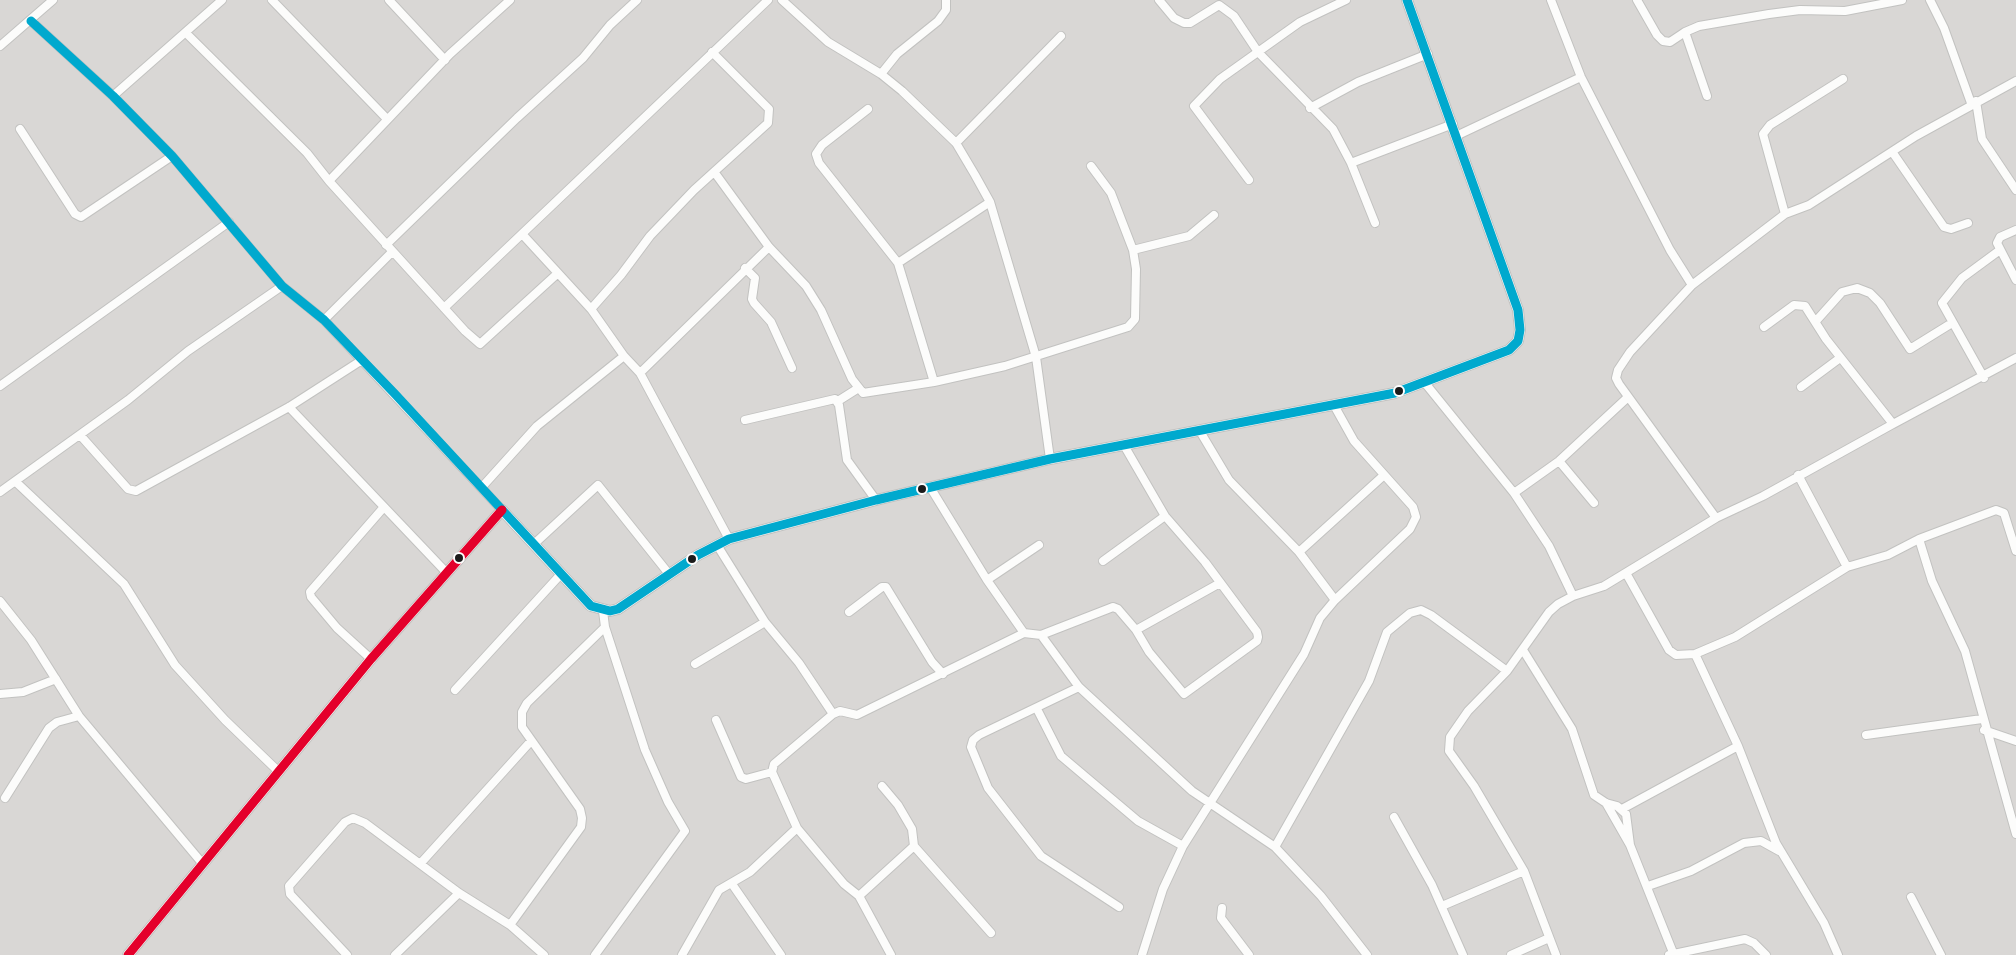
<!DOCTYPE html>
<style>
body{margin:0}
canvas{display:block;background:#eae8e4}
</style>
<canvas width="2016" height="955"></canvas>
<script>
const context = document.querySelector('canvas').getContext('2d');
context.lineJoin = 'round';
function fillPath(path, color) { context.fillStyle = color; context.fill(path, 'evenodd'); }
const shape = rows => new Path2D(rows.map(r => 'M' + r).join(''));
function strokePath(path, color, width, dash) { context.strokeStyle = color; context.lineWidth = width; context.lineCap = dash ? 'butt' : 'round'; context.setLineDash(dash || []); context.stroke(path); }
fillPath(shape([
 [0,0,2016,0,2016,955,0,955]
]), '#d9d7d5');
const minor = shape([
 [272,0,387,119],
 [389,0,445,60],
 [782,0,828,42,881,74,902,91,956,143,975,175,990,202,1036,357,1050,459],
 [1159,0,1174,18,1184,23,1190,23,1219,5,1234,16,1258,52,1333,129,1351,163,1375,223],
 [1551,0,1581,77,1670,250,1692,285],
 [1637,0,1657,35,1663,41,1670,42,1685,32],
 [1930,0,1944,28,1971,103],
 [31,21,113,96,172,156,282,286,324,320,502,510],
 [186,33,307,153,329,181,450,54,510,0],
 [0,46,53,0],
 [881,74,897,54,938,21,946,10,946,0],
 [113,96,222,0],
 [1707,96,1685,32,1699,26,1769,14,1800,10,1845,11,1902,0],
 [1976,101,1982,139,2016,190],
 [1310,108,1358,82,1428,54],
 [868,109,822,145,816,154,819,163,898,263,934,382],
 [20,129,75,214,81,217,172,156],
 [1456,136,1581,77],
 [956,143,1061,36],
 [1893,153,1944,227,1951,229,1968,223],
 [1351,163,1453,124],
 [715,173,769,247,806,286,821,310,852,379,863,393,934,382,1005,366,1128,327,1135,319,1136,269,1133,250,1111,193,1091,166],
 [1249,180,1194,106,1220,79,1300,22,1346,0],
 [329,181,465,331,480,344,558,273],
 [1785,214,1763,134,1770,125,1843,79],
 [2016,230,2000,237,1997,243,2016,280],
 [523,235,591,309,624,356,640,373,729,539],
 [386,245,517,118,583,58,610,25,637,0],
 [1133,250,1189,236,1214,215],
 [898,263,990,202],
 [745,268,755,278,752,299,754,303,771,322,792,368],
 [444,308,768,0],
 [591,309,621,275,650,236,694,190,768,123,769,109,712,52],
 [324,320,392,252],
 [1816,321,1842,292,1857,288,1870,293,1880,303,1910,349,1952,323],
 [1764,327,1794,305,1805,306,1826,339,1893,424,2016,358],
 [640,373,769,247],
 [1984,378,1942,303,1962,278,2000,250],
 [1425,383,1514,493,1549,546,1573,596],
 [0,386,229,222],
 [1801,387,1840,358],
 [838,401,857,389],
 [289,407,445,571],
 [745,420,835,399,839,405,847,460,876,500],
 [1201,433,1229,480,1299,552,1335,600],
 [80,435,128,489,136,491,289,407,362,360],
 [1125,447,1165,516,1205,562,1257,632,1258,637,1257,641,1184,694,1149,652,1136,630],
 [1559,461,1594,503],
 [1798,475,1847,567],
 [16,482,124,584,175,665,225,720,278,771],
 [482,487,537,426,624,356],
 [930,487,987,580,1024,633],
 [0,492,128,400,188,351,282,286],
 [1514,493,1559,461,1627,398],
 [1716,518,1619,384,1616,378,1618,370,1630,352,1692,285,1785,214,1809,205,1916,136,2016,81],
 [1919,539,1932,581,1965,651,2016,834],
 [534,544,598,485,669,574],
 [1299,552,1383,476],
 [1103,561,1165,516],
 [1626,573,1669,650,1676,655,1695,654,1735,637,1847,567,1888,555,1919,539,1996,510,2004,513,2016,551],
 [987,580,1039,545],
 [0,601,31,640,79,716,202,863],
 [849,612,882,587,886,587,932,662,943,674],
 [765,622,799,663,833,714],
 [1041,635,1079,687,1192,791,1275,847,1321,896,1367,955],
 [1523,650,1572,729,1594,795,1606,803,1617,806,1626,814,1630,845],
 [1695,654,1738,746,1776,843,1824,923,1838,955],
 [371,659,337,628,311,597,310,592,384,507],
 [695,664,765,622,717,545],
 [1079,687,979,735,973,740,971,747,988,788,1041,856,1119,907],
 [455,690,561,574],
 [0,694,23,692,56,679],
 [1037,709,1061,756,1138,821,1183,846],
 [716,720,741,777,746,779,772,772],
 [1984,730,2016,741],
 [1866,735,1982,719],
 [5,798,49,728,57,722,79,716],
 [1606,803,1630,845,1674,955],
 [1622,809,1738,746],
 [1394,817,1432,885,1463,955],
 [914,846,991,933],
 [1275,847,1369,681,1387,632,1410,613,1421,610,1431,615,1507,671],
 [420,864,531,741],
 [732,884,781,955],
 [1648,886,1691,871,1744,843,1761,841,1779,851],
 [859,896,914,846,912,829,898,805,882,786],
 [1911,897,1941,955],
 [1442,906,1524,871],
 [1222,908,1221,918,1249,955],
 [510,925,581,827,582,818,580,809,522,727,522,712,527,703,605,627,603,611],
 [347,955,290,894,289,886,345,822,353,818,365,823,459,893,510,925,544,955],
 [395,955,459,893],
 [595,955,685,831,668,802,645,750,605,627],
 [682,955,719,890,750,872,797,828],
 [891,955,859,896,844,884,797,828,772,772,774,764,833,714,840,711,857,715,1024,633,1041,635,1113,607,1118,609,1136,630,1220,583],
 [1142,955,1163,889,1183,846,1304,654,1320,618,1335,600,1410,529,1416,517,1413,507,1354,441,1335,407],
 [1511,955,1549,938],
 [1556,955,1524,871,1474,786,1449,751,1450,737,1468,711,1507,671,1549,612,1558,604,1573,596,1604,586,1716,518,1763,496,1893,424],
 [1669,955,1745,939,1754,943,1766,955]
]);
const tertiary = shape([
 [128,955,371,659,502,510,591,606,610,611,618,609,698,555,729,539,876,500,1050,459,1395,393,1509,350,1518,341,1520,330,1518,310,1407,0]
]);
strokePath(minor, '#c2c2c0', 10);
strokePath(tertiary, '#c2c2c0', 12);
strokePath(minor, '#fcfcfb', 8);
strokePath(tertiary, '#fcfcfb', 10);
strokePath(shape([
 [31,21,113,96,172,156,282,286,324,320,395,394,591,606,610,611,618,609,698,555,729,539,876,500,1050,459,1395,393,1509,350,1518,341,1520,330,1518,310,1407,0]
]), '#00a9ce', 9);
strokePath(shape([
 [128,955,371,659,502,510]
]), '#e4002b', 9);
for (const [x, y, r, color] of [
 [1399,391,5,"#1b1b1b"],
 [922,489,5,"#1b1b1b"],
 [459,558,5,"#1b1b1b"],
 [692,559,5,"#1b1b1b"]
]) { const dot = new Path2D(); dot.arc(x, y, r, 0, 2 * Math.PI); context.fillStyle = color; context.fill(dot); strokePath(dot, '#fff', 2); }
</script>
